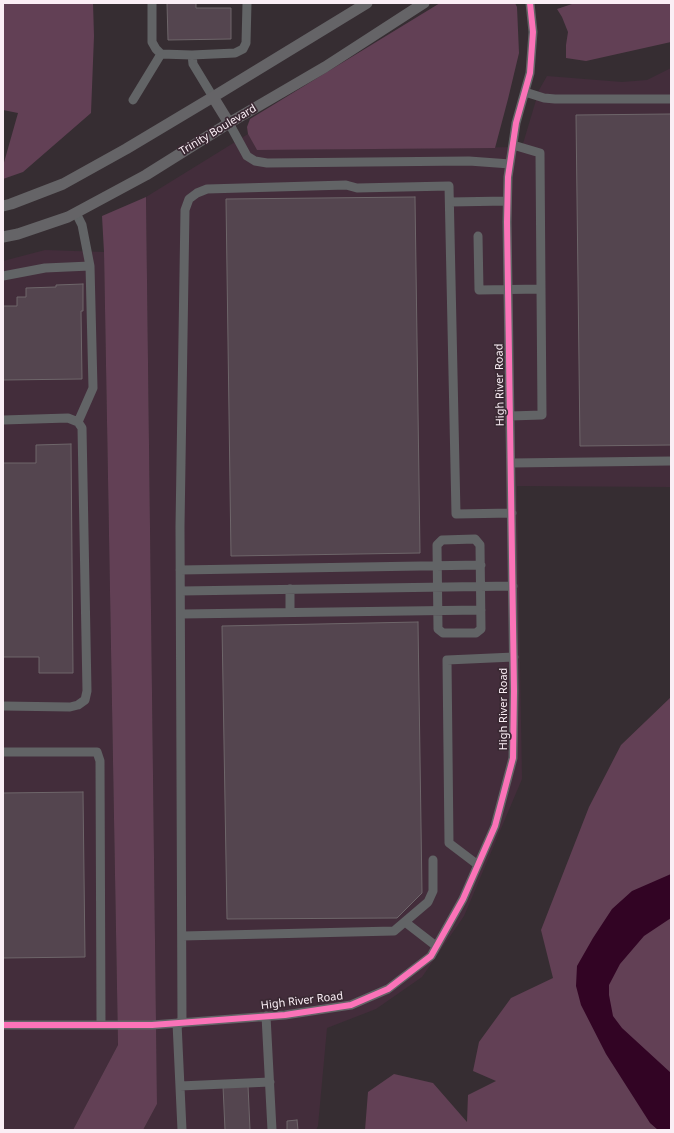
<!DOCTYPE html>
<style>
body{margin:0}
#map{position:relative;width:674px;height:1133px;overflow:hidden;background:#362d32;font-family:"Noto Sans",sans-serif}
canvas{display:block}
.frame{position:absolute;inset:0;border:4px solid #faeef5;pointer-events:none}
</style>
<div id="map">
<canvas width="674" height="1133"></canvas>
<div class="frame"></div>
</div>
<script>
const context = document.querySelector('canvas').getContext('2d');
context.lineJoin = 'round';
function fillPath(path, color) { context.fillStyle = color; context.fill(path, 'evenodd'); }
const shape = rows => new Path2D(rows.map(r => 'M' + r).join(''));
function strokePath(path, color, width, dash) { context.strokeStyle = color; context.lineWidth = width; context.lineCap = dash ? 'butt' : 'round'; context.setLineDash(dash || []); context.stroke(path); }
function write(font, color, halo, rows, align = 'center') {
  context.font = font + ' "Noto Sans",sans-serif'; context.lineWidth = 3.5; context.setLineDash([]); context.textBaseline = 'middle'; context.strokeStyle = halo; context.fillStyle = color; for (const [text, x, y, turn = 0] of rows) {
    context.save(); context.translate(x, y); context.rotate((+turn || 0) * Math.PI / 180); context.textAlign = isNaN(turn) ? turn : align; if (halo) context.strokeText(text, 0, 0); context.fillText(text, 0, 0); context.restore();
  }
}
fillPath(shape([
 [671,68,671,487,517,486,522,779,464,916,422,977,376,1009,327,1028,318,1126,316,1130,143,1130,157,1104,146,197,248,134,257,150,522,147,539,90,547,76,622,82,647,80],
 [45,250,104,252,118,1045,73,1130,3,1130,3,261]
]), '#432d3b');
fillPath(shape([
 [3,3,93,3,94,36,91,113,23,172,3,179,3,166,18,113,3,110],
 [440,3,515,3,517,7,519,53,508,99,495,148,257,150,248,134,247,127,250,119],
 [575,3,671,3,671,42,586,61,566,58,566,45,568,32,562,17,557,9],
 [146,197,157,1104,143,1130,73,1130,118,1045,104,252,102,216],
 [671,697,671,1130,365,1130,368,1092,394,1074,433,1083,467,1122,468,1095,496,1081,473,1071,479,1042,511,998,553,978,541,930,589,807,621,745]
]), '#624055');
fillPath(shape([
 [671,874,671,918,644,936,620,964,609,985,609,995,613,1016,622,1028,671,1073,671,1130,658,1130,650,1123,606,1054,581,1005,576,986,577,966,593,938,612,909,632,891]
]), '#320424');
const building = shape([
 [167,3,196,3,196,8,231,8,231,39,168,40,167,3],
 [671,114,671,445,580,446,576,115,671,114],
 [415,197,420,553,231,556,226,199,415,197],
 [83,284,83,311,81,311,82,379,3,380,3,306,17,306,17,297,26,297,26,288,56,287,56,285,83,284],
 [71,444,73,673,39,673,39,657,3,657,3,463,36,463,36,445,71,444],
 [418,622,422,893,397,918,227,919,222,626,418,622],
 [83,792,85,957,3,958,3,793,83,792],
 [248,1085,250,1130,225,1130,223,1086,248,1085],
 [297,1120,298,1130,287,1130,287,1121,297,1120]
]);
fillPath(building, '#54454f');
strokePath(building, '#6e666a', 1);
strokePath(shape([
 [152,3,152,42,156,49,161,54,192,55,235,53,243,49,246,43,247,3],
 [192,55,193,64,213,97],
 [525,92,544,98,555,99,671,99],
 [133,100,161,54],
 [229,123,247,156,255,161,267,163,469,161,510,164],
 [513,145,540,153,541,289],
 [450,202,507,201],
 [76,213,82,225,90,266],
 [478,236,479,290,541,289,542,415,510,416],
 [3,276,45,268,90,266,93,388,78,422],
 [3,420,68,418,78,422,82,428,87,691,85,700,78,705,70,707,3,706],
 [511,463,671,461],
 [475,539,480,545,481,629,476,633,443,633,438,629,437,545,442,540,475,539],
 [180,570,481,565],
 [181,591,513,586],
 [290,612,290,589],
 [181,614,481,610],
 [3,752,97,752,100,761,101,1025],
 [478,865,449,843,447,660,514,657],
 [405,922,436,946],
 [182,936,394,931,428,902,433,891,433,860],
 [266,1016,272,1130],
 [177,1023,182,1130],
 [182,1023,180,526,185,210,189,199,197,193,207,189,346,185,357,188,449,186,456,514,512,513],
 [3,1025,152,1025,285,1015,351,1005,388,989,431,956,463,899,495,826,513,758,514,691,507,222,508,177,516,123,530,73,533,32,530,3],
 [180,1086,270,1082]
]), '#626466', 9);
strokePath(shape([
 [213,97,229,123],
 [3,206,11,204,63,184,126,149,213,97,367,3],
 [3,237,18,234,68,217,146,175,229,123,325,67,424,3]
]), '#656467', 11);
strokePath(shape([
 [3,1025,152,1025,285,1015,351,1005,388,989,431,956,463,899,495,826,513,758,514,691,507,222,508,177,516,123,530,73,533,32,530,3]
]), '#fb73b8', 6);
write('11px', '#faeef5', '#3a2933', [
 ["Trinity Boulevard",218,130,-31],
 ["High River Road",500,385,-91],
 ["High River Road",504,709,-90],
 ["High River Road",302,1001,-7]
]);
</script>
